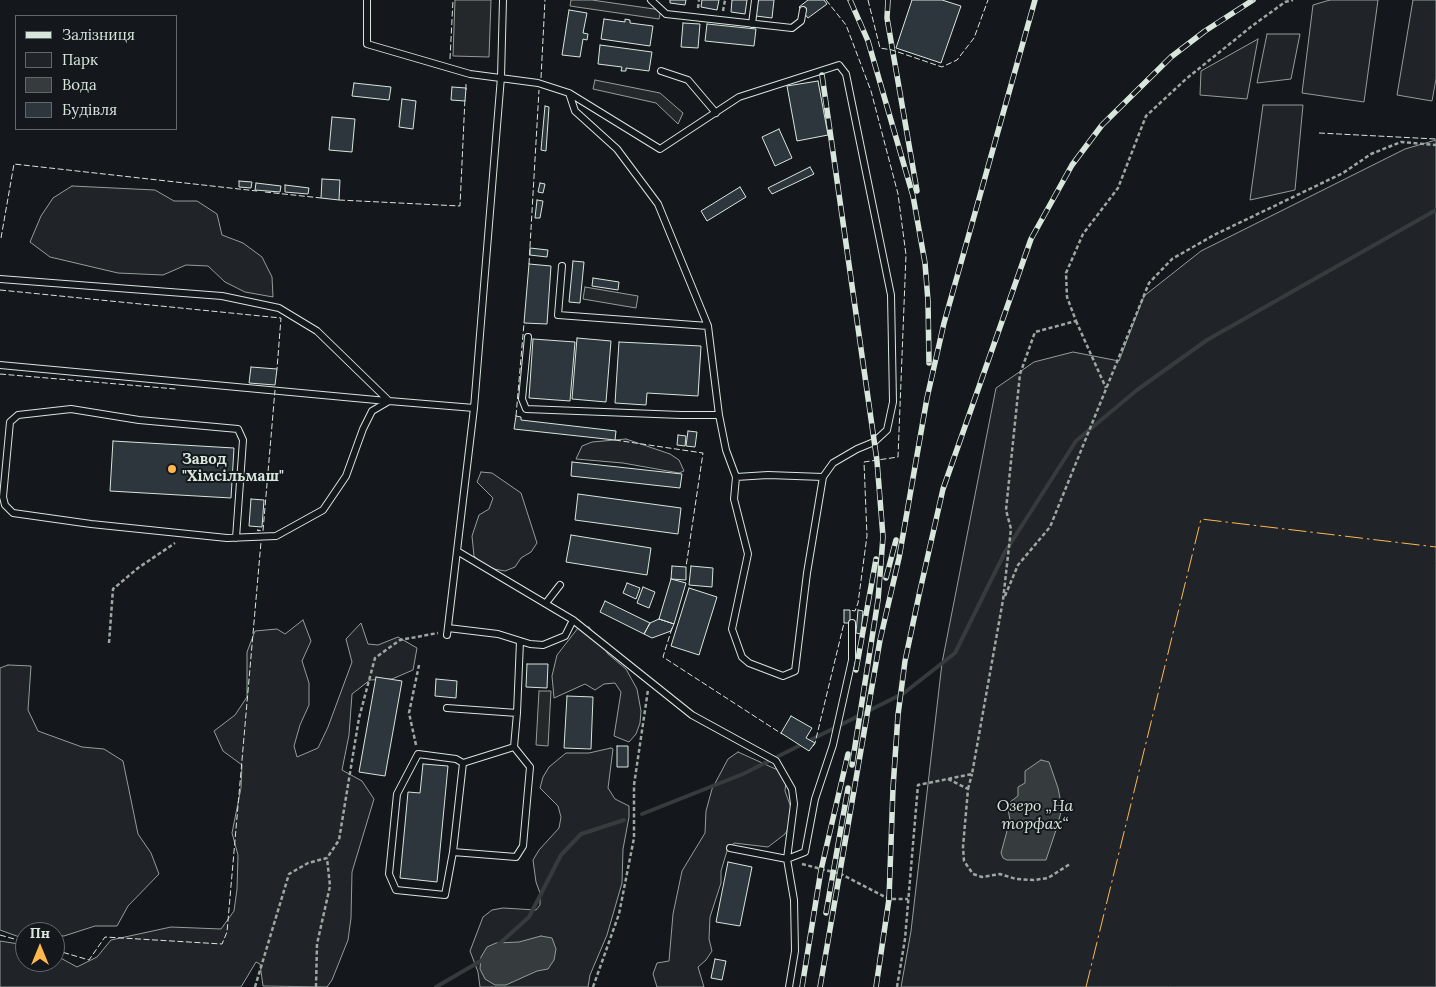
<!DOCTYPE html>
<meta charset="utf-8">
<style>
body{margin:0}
#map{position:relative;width:1436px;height:987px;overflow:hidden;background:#14181c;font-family:Lora,serif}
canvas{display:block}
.legend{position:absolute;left:15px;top:15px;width:162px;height:115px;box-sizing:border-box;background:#14181c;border:1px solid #626a69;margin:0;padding:6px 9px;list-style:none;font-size:15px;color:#d8e6dc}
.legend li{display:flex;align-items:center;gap:10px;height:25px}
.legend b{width:25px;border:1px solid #626a69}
.north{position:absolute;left:15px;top:922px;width:50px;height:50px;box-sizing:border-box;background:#14181c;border:1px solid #626a69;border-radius:50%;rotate:0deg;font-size:14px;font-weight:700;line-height:20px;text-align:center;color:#d8e6dc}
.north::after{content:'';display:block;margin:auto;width:18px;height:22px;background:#ffb74d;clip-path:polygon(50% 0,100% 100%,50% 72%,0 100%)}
</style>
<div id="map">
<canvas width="1436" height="987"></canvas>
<ul class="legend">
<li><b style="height:6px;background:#d8e6dc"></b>Залізниця</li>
<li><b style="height:14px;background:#202428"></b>Парк</li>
<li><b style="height:14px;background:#363b3e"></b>Вода</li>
<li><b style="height:14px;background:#2c363c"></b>Будівля</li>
</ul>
<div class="north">Пн</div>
</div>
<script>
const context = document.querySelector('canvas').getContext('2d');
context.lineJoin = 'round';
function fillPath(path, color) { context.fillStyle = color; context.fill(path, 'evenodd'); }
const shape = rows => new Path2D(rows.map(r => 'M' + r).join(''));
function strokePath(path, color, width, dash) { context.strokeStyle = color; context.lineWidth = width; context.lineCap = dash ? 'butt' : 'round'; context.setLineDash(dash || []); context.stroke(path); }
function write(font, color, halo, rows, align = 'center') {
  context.font = font + ' Lora,serif'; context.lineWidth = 4; context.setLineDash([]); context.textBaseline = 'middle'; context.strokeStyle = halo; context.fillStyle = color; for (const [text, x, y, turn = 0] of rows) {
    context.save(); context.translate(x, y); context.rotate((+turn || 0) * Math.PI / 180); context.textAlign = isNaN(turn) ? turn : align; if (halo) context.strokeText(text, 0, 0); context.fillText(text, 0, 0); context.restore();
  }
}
const green = shape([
 [1330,0,1378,0,1364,102,1302,93,1313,5,1330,0],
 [1413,0,1436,0,1436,79,1432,101,1397,95,1413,0],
 [1267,34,1300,34,1291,79,1257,83,1267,34],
 [1258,39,1247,99,1200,95,1201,71,1258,39],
 [1263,105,1303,105,1295,190,1250,200,1263,105],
 [1436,140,1436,987,901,987,911,931,942,663,996,388,1034,362,1073,352,1119,361,1144,296,1201,251,1405,149,1436,140],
 [72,186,155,190,174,201,197,201,217,214,222,235,243,243,262,257,272,277,273,297,245,292,225,282,208,266,186,265,163,275,118,273,50,257,30,242,41,216,53,198,72,186],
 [626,439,670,454,679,460,684,471,679,473,623,463,576,459,582,446,592,442,626,439],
 [481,472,492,473,521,493,537,543,531,552,521,558,515,567,505,571,494,569,483,564,474,556,472,536,479,515,489,509,493,498,477,482,481,472],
 [303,620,311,641,302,661,309,683,309,705,300,725,294,746,297,757,318,748,328,727,352,662,346,639,361,623,368,644,378,645,398,637,417,648,413,670,392,679,370,680,352,694,349,735,342,770,362,781,374,799,352,872,351,918,348,940,332,980,327,987,263,986,260,964,256,962,241,987,0,987,0,941,25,945,25,962,55,962,55,955,77,967,97,957,111,940,171,927,221,929,234,911,237,889,238,855,232,833,241,788,242,765,223,751,214,731,235,715,247,697,247,652,255,631,277,629,285,634,303,620],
 [589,627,608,654,626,669,637,689,641,711,640,723,636,734,629,742,614,736,621,692,615,683,604,684,595,690,585,684,554,698,552,676,557,655,578,628,589,627],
 [8,665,31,666,28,710,38,731,82,747,104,749,123,761,138,834,151,853,159,874,128,906,117,926,95,926,64,936,55,936,55,932,25,932,25,939,0,930,0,668,8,665],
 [611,748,613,749,608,788,615,799,629,806,629,817,623,849,622,883,607,935,590,975,588,987,480,987,478,972,470,951,483,917,492,910,503,908,536,910,540,905,540,893,536,882,533,860,539,850,559,828,561,817,558,806,540,788,543,777,549,767,566,753,589,753,611,748],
 [738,752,780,771,786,780,785,791,793,813,791,824,785,834,768,847,734,843,727,851,721,871,721,883,710,917,709,939,712,951,706,960,698,967,704,987,657,987,653,974,657,963,669,961,673,914,682,871,705,833,706,811,712,789,728,759,738,752]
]);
fillPath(green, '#202428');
strokePath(green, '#939e99', 1);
const parking = shape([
 [455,0,491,0,489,57,453,56,455,0],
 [571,0,592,0,661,10,659,19,570,6,571,0],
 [595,80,660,93,683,113,678,124,656,103,593,89,595,80],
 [585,287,638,296,636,308,583,299,585,287],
 [539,691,551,691,548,746,536,745,539,691]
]);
fillPath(parking, '#24282b');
strokePath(parking, '#939e99', 1);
const water = shape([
 [1041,760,1049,762,1058,788,1062,808,1057,827,1046,860,1007,860,1003,858,1001,853,1010,820,1008,809,1010,802,1018,796,1018,787,1025,783,1025,771,1041,760],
 [541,936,552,938,556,949,554,960,548,969,537,971,506,985,495,985,485,979,480,969,481,957,487,947,496,943,519,942,541,936]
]);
fillPath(water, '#363b3e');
strokePath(water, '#939e99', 1);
strokePath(shape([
 [642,814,743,774,904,693,955,653,1005,552,1076,441,1137,390,1207,340,1436,210],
 [498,945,529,917,561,855,581,834,624,820],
 [436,987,484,959]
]), '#363b3e', 4);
const building = shape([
 [670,0,686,0,685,5,670,3,670,0],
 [702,0,719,0,717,10,701,7,702,0],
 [732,0,747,0,745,14,731,12,732,0],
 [758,0,774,0,772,18,756,16,758,0],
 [808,0,824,0,827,4,808,18,799,7,808,0],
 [912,0,942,0,961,6,941,63,896,48,912,0],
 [569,10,587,13,583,33,588,34,587,40,583,39,580,57,562,55,569,10],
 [604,19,625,22,625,19,630,20,630,23,653,26,650,46,601,39,604,19],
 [683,23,700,24,698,48,681,47,683,23],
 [707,24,756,29,754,46,705,41,707,24],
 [600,45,652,52,649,71,626,68,626,71,621,71,622,67,598,64,600,45],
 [818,81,828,135,797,141,787,86,818,81],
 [354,83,391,87,389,100,352,96,354,83],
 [452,87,466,88,465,101,451,100,452,87],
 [402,99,416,101,413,129,399,127,402,99],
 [545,106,549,107,546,151,541,150,545,106],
 [332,117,355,119,352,152,329,150,332,117],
 [779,129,792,158,775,166,762,137,779,129],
 [810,167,814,174,772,194,768,188,810,167],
 [322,179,340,180,339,200,321,198,322,179],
 [239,181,252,182,251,188,239,187,239,181],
 [256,183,281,186,280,192,255,190,256,183],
 [540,183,545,184,543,193,538,192,540,183],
 [285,185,309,188,308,194,285,192,285,185],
 [740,187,746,197,707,221,701,211,740,187],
 [537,200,543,201,540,218,535,218,537,200],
 [530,248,548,250,547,257,530,255,530,248],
 [573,261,584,262,580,303,569,302,573,261],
 [529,264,551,266,547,324,524,323,529,264],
 [593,278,619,282,618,290,592,286,593,278],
 [577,338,611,341,606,402,572,399,577,338],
 [533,339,575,342,570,401,529,398,533,339],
 [619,342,701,346,698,396,647,393,646,405,615,403,619,342],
 [251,367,277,369,275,385,249,383,251,367],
 [516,416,521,417,521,420,616,431,615,440,514,429,516,416],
 [688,431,697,432,695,447,686,446,688,431],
 [678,435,686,436,685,446,677,445,678,435],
 [113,441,234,448,231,498,110,491,113,441],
 [572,462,682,474,680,488,571,476,572,462],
 [578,494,681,508,678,534,575,520,578,494],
 [251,499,264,500,262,527,249,526,251,499],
 [571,535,651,548,647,575,566,562,571,535],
 [672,566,686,567,686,580,671,579,672,566],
 [691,566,713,568,712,587,689,585,691,566],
 [671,579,686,583,674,624,659,619,671,579],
 [627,583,640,588,636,599,623,593,627,583],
 [643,587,655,592,649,608,637,603,643,587],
 [689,588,717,597,699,655,671,646,689,588],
 [605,601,650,623,644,634,600,612,605,601],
 [844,610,850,610,850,623,844,623,844,610],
 [858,610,863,611,861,634,856,633,858,610],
 [659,619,674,624,671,631,652,638,644,634,650,623,659,619],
 [527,664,548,664,547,688,526,687,527,664],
 [376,677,402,681,385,776,359,772,376,677],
 [436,679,457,681,456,698,435,696,436,679],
 [567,696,593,697,591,749,564,748,567,696],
 [791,716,812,728,806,738,815,743,809,751,781,733,791,716],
 [617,746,628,746,628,767,617,767,617,746],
 [423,764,448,766,437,882,400,878,408,792,420,793,423,764],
 [728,862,752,867,740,926,716,922,728,862],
 [715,959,726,961,722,980,711,978,715,959]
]);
fillPath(building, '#2c363c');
strokePath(building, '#d8e6dc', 1);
const service = shape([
 [367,0,367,44,470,74,538,83,569,93,660,149,739,97,839,65,846,74,891,295,893,402,887,430,874,442,857,449,833,463,823,477,768,475,736,477,726,450,719,415,708,326,658,204,617,149,575,111,569,93],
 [651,0,666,14,792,28,801,21,803,10],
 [752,24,755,0],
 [661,71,688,80,716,113],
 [562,266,558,315,708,326],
 [0,279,222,296,279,308,317,331,389,401,474,408,501,77,503,0],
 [528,337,522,399,526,409,681,415,719,415],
 [0,365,387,401],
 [736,477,734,499,748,554,732,629,742,657,749,663,783,676,795,671,807,573,823,477],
 [236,538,243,440,238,429,139,420,71,409,18,415,10,422,3,497,5,505,13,513,91,524,227,538,276,536,323,510,346,476,363,429,372,411,389,401],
 [457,551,573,620,692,715,776,761,792,789,794,804,787,859,730,848],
 [546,603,560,585],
 [448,628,498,634,530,644,543,645,565,636,573,620],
 [447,635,474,408],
 [447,708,517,713,520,641],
 [514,747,463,763,453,852,516,857,523,846,530,767,514,747,517,713],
 [453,852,445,895,396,890,389,874,397,794,418,754,456,759,463,763],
 [789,987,795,951,794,900,787,859,805,852,815,799,833,745,852,660,852,623]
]);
strokePath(service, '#d8e6dc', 8);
strokePath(shape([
 [698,8,699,0],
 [723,11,725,0],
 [1076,321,1106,388],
 [1005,596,1018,565,1050,527,1149,283,1172,259,1214,235,1343,173,1371,154,1401,142,1436,145],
 [109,643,113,589,138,568,175,543],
 [416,745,409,713,419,665],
 [948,779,968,789,963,847,964,861,973,874,982,877,1000,874,1016,879,1034,880,1048,878,1070,864],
 [968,789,972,774],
 [802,864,841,874,889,899,908,899],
 [255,987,289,874,308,863,327,858,339,840,359,718,375,658,400,640,438,633],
 [316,987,317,944,330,886,327,858],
 [593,987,619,914,634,838,634,785,648,690],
 [897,987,905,939,918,785,972,774,1003,600,1011,529,1006,510,1020,374,1035,332,1076,321,1067,297,1066,273,1083,234,1118,188,1146,116,1186,79,1252,26,1285,2,1293,0]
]), '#9da8a2', 2.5, [4, 2.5]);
strokePath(service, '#14181c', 6);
const rail = shape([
 [850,0,868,41,913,196,925,263,928,301,929,363],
 [888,0,887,18,917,191],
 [822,75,877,461,883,537,878,600,852,765],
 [886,578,896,540],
 [856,670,876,559],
 [826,913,848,788],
 [802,987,821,870,848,754],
 [820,987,880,640,899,558,927,398,944,323,1035,0],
 [876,987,889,899,893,788,898,715,905,661,919,595,943,489,1031,239,1072,165,1102,125,1171,57,1205,31,1253,0]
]);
strokePath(rail, '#d8e6dc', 5.5);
strokePath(rail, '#14181c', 4, [11]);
strokePath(shape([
 [826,0,846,25,871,91,898,194,906,255,898,457,864,462,867,536,858,603,855,611,850,610],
 [868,0,880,48,892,50,942,67,957,60,974,38,988,0],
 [450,59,453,0],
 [541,78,545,0],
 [466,90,466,82],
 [1319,133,1436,139],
 [265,192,321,198],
 [339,200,460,206,465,98],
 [1,238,14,164,257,191],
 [529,264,539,90],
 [0,290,281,318,277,369],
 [0,374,176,389],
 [516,416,524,323],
 [615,440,703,453,686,567],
 [259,531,257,530,263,531,275,390],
 [672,628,663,657,782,734],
 [813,746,815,743,844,623],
 [0,935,25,942],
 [55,950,89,960,105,937,222,944,227,932,261,542]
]), '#d8e6dc', 1, [6, 2.5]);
strokePath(shape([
 [1086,987,1201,519,1436,547]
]), '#ffb74d', 1, [18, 4, 2.5, 4]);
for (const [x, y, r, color] of [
 [172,469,5,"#ffb74d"]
]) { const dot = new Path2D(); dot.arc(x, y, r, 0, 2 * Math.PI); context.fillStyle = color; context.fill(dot); strokePath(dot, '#14181c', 2); }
write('bold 15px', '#d8e6dc', '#14181c', [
 ["Завод",182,460],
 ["\"Хімсільмаш\"",182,477]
], 'left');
write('italic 16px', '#d8e6dc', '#14181c', [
 ["Озеро „На",1035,806],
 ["торфах“",1035,824]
]);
</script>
